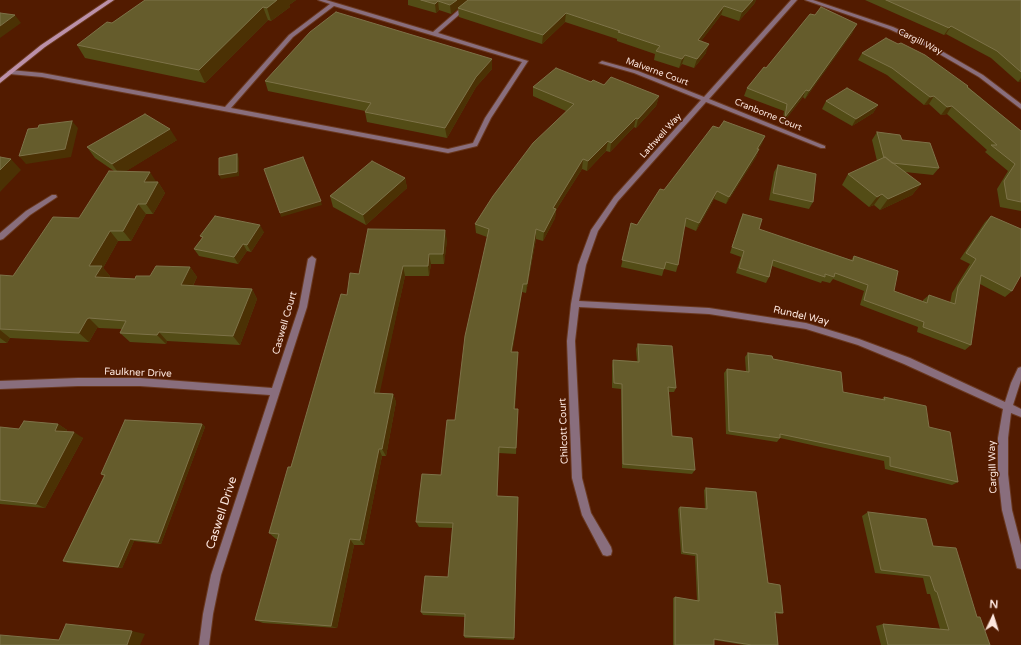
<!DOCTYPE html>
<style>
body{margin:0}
#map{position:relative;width:1021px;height:645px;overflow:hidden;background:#521b00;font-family:"Varela Round",sans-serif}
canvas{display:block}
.north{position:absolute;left:973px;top:597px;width:40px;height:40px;-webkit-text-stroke:3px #521b00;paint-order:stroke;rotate:4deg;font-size:11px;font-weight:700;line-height:16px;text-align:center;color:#fde7de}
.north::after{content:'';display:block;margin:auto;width:14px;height:18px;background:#fde7de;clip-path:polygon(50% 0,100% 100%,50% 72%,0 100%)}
</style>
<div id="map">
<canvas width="1021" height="645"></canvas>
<div class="north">N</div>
</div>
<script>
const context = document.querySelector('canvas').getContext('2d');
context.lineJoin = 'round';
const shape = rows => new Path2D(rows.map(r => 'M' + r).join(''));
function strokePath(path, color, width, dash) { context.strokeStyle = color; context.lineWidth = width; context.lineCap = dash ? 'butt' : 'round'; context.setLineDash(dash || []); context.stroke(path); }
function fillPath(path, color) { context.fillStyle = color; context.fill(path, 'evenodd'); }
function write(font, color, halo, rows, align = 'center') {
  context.font = font + ' "Varela Round",sans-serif'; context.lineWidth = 3; context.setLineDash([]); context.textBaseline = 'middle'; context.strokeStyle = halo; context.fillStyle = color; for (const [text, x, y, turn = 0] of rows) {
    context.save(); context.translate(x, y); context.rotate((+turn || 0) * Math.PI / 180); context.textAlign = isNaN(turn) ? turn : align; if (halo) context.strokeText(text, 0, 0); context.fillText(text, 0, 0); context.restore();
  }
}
const service = shape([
 [318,0,326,0,433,32,470,0,476,0,438,33,528,61,491,118,477,146,448,153,42,77,10,74,7,72,10,70,42,73,225,107,289,35,330,4,318,0],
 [334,6,522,62,485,118,473,143,448,149,231,108,293,37,334,6]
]);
const minor = shape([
 [791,0,797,0,709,99,825,146,825,148,821,148,706,102,618,201,598,231,586,265,579,301,709,308,806,323,859,339,910,358,1005,402,1011,383,1018,368,1021,367,1021,380,1013,405,1021,409,1021,417,1011,413,1008,438,1008,474,1012,510,1021,545,1021,569,1017,568,1016,564,1002,510,998,474,998,438,1003,409,904,364,858,345,806,329,709,314,579,307,575,341,582,478,591,513,611,547,612,551,611,555,607,556,603,555,582,515,572,478,567,341,571,304,578,265,591,230,614,197,701,100,634,73,599,63,602,61,638,71,704,97,791,0],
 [805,0,813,0,893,27,926,42,983,75,1021,104,1021,109,979,77,922,44,889,29,805,0],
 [52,195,56,195,57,197,30,215,3,239,0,240,0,233,26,211,52,195],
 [312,256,316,259,307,307,221,575,213,614,209,645,199,645,203,614,211,575,270,395,140,386,78,386,0,389,0,381,78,378,140,378,272,388,299,307,308,259,312,256]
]);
const secondary = shape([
 [108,0,114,0,45,47,0,83,0,78,41,45,108,0]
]);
strokePath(service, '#6a381f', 2);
strokePath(minor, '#6a381f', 2);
strokePath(secondary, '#6a381f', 2);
fillPath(service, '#896e7d');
fillPath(minor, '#896e7d');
fillPath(secondary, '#bb90a9');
fillPath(shape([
 [145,0,296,0,289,5,290,7,271,21,268,20,205,83,85,58,77,45,112,23],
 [408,0,756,0,754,4,739,21,721,15,701,41,706,53,694,68,682,64,679,68,654,60,655,54,617,41,617,39,565,22,542,44,459,17,458,8,451,14,439,10,436,13,408,5],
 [865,0,1021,0,1021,82,1018,82,991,58,946,34,944,35],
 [853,32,805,99,803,97,782,124,784,111,744,96,747,88,766,68],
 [862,53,968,87,1021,131,1021,211,1000,207,997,189,1008,171,985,152,987,150,947,114,941,115,929,104,924,105,887,75,858,60],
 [492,69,476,87,447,138,367,122,365,112,365,111,268,91,265,81],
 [591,82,659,96,656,106,636,128,634,127,610,152,606,151,587,171,582,169,556,210,555,218,543,241,536,239,526,293,522,292,512,352,518,352,515,409,518,409,516,454,499,453,497,496,518,497,514,640,465,638,464,636,465,617,423,615,421,612,448,577,452,528,419,527,416,522,441,475,455,420,487,237,476,233,475,224,566,111,533,96,533,87],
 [826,101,878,105,873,113,852,126,822,109],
 [877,132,902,140,939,168,933,175,905,172,921,184,912,195,880,210,874,205,869,207,842,185,848,174,877,161,872,140],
 [765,136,759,149,756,157,726,204,714,199,696,231,684,226,678,265,676,272,664,269,662,276,621,267,631,223,637,225,664,190],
 [177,140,126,171,158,182,165,193,153,214,146,214,131,241,118,241,103,268,110,276,110,278,135,279,150,276,190,267,197,277,193,286,252,289,257,299,240,345,167,341,166,344,130,342,120,333,122,329,99,328,97,328,89,342,10,338,7,343,0,343,0,275,13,276,79,218,114,171,95,158,87,147],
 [778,165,813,202,809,209,769,200,774,172],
 [405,178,407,188,366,225,333,207,330,196],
 [743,214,759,229,851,260,854,256,894,291,923,302,923,300,929,295,950,303,952,293,970,264,960,259,985,222,991,216,1012,291,1005,297,980,284,971,345,965,350,917,332,918,327,860,305,864,291,833,279,830,283,822,281,821,283,772,266,769,277,766,283,736,273,741,257,730,253,740,220],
 [264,232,251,252,247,251,238,264,199,256,194,249,202,238,200,236],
 [447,240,444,264,431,264,429,276,405,276,379,393,393,394,396,402,386,456,382,456,364,545,354,545,337,628,263,623,255,620,278,539,276,539,269,533,347,295,359,274],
 [638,344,676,388,674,392,669,392,672,436,695,470,692,474,622,468,621,389,612,388,612,365,613,360,637,361,636,349],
 [748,353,773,359,843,392,881,400,884,397,929,427,958,482,952,485,885,469,884,461,780,438,777,442,726,434,724,373,727,369,746,372,745,357],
 [58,424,67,430,66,432,83,438,45,508,0,504,0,427,19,429],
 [202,424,205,427,161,544,134,541,122,568,68,563,63,561,104,476,101,474],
 [706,488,768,583,783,613,780,614,775,613,778,645,744,645,714,640,714,645,673,645,673,598,675,597,697,601,695,556,681,554,678,509,680,507,705,509,704,490],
 [868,512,933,546,977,617,990,645,881,645,876,626,883,624,940,629,930,594,927,594,923,578,875,573,862,516]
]), '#534c16');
fillPath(shape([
 [277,0,296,0,289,5,290,7,271,21,267,8],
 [457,0,468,0,451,14,450,5],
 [753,0,756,0,754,4,739,21,742,12],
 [438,1,439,10,436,13,435,4],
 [724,6,721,15,695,49,698,40],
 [263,7,268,20,205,83,199,70],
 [566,13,565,22,542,44,543,35],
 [15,15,21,23,0,38,0,26],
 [857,24,853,32,805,99,809,91],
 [951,26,946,34,944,35,949,28],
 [709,44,706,53,694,68,697,59],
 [685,55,682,64,679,68,682,59],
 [492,59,492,69,476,87,447,138,445,128,476,77],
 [1021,78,1021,82,1018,82],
 [806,90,803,97,782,124,785,117],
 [659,96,656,106,636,128,638,119],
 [934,96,929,104,924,105,930,97],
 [878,105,873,113,852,126,856,119],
 [952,106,947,114,941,115,947,107],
 [636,118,634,127,610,152,611,143],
 [72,121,78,128,71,157,26,164,19,156],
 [170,129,177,140,120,175,112,164],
 [765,136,762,144,754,156,757,149],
 [608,141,606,151,587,171,588,161],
 [759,149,756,157,726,204,729,197],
 [237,154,239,158,239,176,221,179,219,175],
 [11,159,21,170,0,192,0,170],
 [583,159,582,169,556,210,555,218,543,241,544,232,553,208],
 [150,172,157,183,144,182],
 [405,178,407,188,366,225,363,215],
 [158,182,165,193,153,214,146,204],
 [921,184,912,195,880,210,888,199],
 [717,191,714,199,696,231,699,223],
 [882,194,874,205,869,207,877,197],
 [321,201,322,205,281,217,280,213],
 [138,204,146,214,131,241,123,231],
 [260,225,264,232,251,252,247,245],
 [536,229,536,239,526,293,527,284],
 [445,230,447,240,444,264,443,254],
 [110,231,118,241,103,268,110,276,105,287,95,277,89,266],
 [243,244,247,251,238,264,234,257],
 [429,254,431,264,429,276,428,266],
 [403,266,405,276,378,401,374,393],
 [190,267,197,277,188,295,181,285],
 [523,284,522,292,511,360,511,352],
 [252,289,257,299,240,345,233,336],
 [89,318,99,328,97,328,89,342,79,333,87,319],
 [0,330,10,338,7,343,0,338],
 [159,332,167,341,166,344,157,335],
 [393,394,396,402,386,456,382,449],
 [58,424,67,430,63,436,55,431],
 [202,424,205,427,161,544,158,542],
 [74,432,83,438,45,508,36,504],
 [499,447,499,453,497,502,497,496],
 [379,449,382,456,364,545,360,540],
 [130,539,134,541,122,568,118,567],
 [350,539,354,545,337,628,331,626],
 [132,631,145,634,140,645,127,645]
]), '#4b3104');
const building = shape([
 [145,0,277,0,267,8,263,7,199,70,77,45,107,22,112,23,145,0],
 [421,0,457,0,450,5,438,1,435,4,421,0],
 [468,0,753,0,742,12,724,6,698,40,709,44,697,59,685,55,682,59,656,51,660,46,618,32,620,31,566,13,543,35,458,8,468,0],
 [886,0,1021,0,1021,72,997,51,951,26,949,28,886,0],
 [821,7,857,24,809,91,806,90,785,117,787,104,747,88,764,67,766,68,810,14,815,15,821,7],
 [336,12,492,59,476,77,445,128,365,112,371,103,265,81,310,32,336,12],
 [0,13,15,15,0,26,0,13],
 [886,38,898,44,901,43,925,55,968,86,967,87,1021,131,1021,202,1007,199,1004,181,1015,164,991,145,997,145,952,106,947,107,934,96,930,97,892,68,862,53,886,38],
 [556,68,591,82,593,80,604,85,611,77,659,96,638,119,636,118,611,143,608,141,588,161,583,159,553,208,556,209,544,232,536,229,527,284,523,284,511,352,518,352,514,409,518,409,516,448,499,447,497,496,518,497,514,638,464,636,465,614,421,612,425,576,448,577,453,523,416,522,422,474,441,475,447,420,455,420,465,336,489,229,475,224,493,196,533,143,574,104,533,87,556,68],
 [847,88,878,105,856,119,826,101,847,88],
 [145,114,170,129,112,164,87,147,145,114],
 [72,121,65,149,19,156,28,129,38,128,39,125,72,121],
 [724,121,765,136,757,149,759,149,729,197,717,191,699,223,686,218,678,265,666,262,664,269,622,260,631,223,637,225,660,189,664,190,713,126,719,128,724,121],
 [877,132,900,135,902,140,930,143,939,168,892,163,885,157,884,158,877,132],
 [237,154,237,172,219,175,219,158,237,154],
 [0,157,11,159,0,170,0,157],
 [303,157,321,201,280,213,264,169,303,157],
 [885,157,921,184,888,199,882,194,877,197,848,174,885,157],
 [372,161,405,178,363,215,330,196,372,161],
 [778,165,816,174,813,202,773,193,778,165],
 [109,171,150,172,144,182,158,182,146,204,138,204,123,231,110,231,89,266,102,266,95,277,135,279,136,276,150,276,156,266,190,267,181,285,252,289,233,336,159,332,157,335,120,333,126,321,89,318,87,319,79,333,0,329,0,275,13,276,53,217,79,218,109,171],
 [743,214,762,219,759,229,853,261,854,256,898,271,894,291,927,303,929,295,955,304,958,287,976,259,966,253,991,216,1021,229,1021,275,1012,291,981,275,971,345,923,327,924,322,864,300,868,285,835,273,834,277,825,274,825,277,773,260,769,277,739,268,744,251,732,247,743,214],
 [215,216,260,225,247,245,243,244,234,257,194,249,203,237,200,236,215,216],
 [368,229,445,230,443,254,429,254,428,266,403,266,374,393,393,394,382,449,379,449,360,540,350,539,331,626,255,620,279,534,269,533,288,467,291,467,341,294,347,295,350,273,359,274,368,229],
 [638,344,672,346,676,388,668,387,672,436,692,438,695,470,623,464,622,384,614,383,613,360,639,362,638,344],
 [748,353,772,356,773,359,841,372,843,392,885,400,884,397,926,406,929,427,950,432,958,482,890,466,890,457,780,434,780,438,729,431,727,369,749,372,748,353],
 [125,420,202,424,158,542,130,539,118,567,63,561,105,475,101,474,125,420],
 [24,421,58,424,55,431,74,432,36,504,0,500,0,427,19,429,24,421],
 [706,488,756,492,768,583,780,585,783,613,775,612,778,645,752,645,714,639,714,645,675,645,675,597,699,601,697,554,683,552,680,507,707,509,706,488],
 [868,512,926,519,933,546,956,548,977,617,980,617,990,645,888,645,883,624,949,630,937,592,935,591,930,576,881,570,868,512],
 [66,624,132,631,127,645,0,645,0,635,59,640,66,624]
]);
fillPath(building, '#655c2c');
strokePath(building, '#7d7248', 1);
write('9px', '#fde7de', '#521b00', [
 ["Cargill Way",920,42,26],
 ["Malverne Court",657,72,20],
 ["Cranborne Court",768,115,22],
 ["Lathwell Way",661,136,-48]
]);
write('10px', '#fde7de', '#521b00', [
 ["Rundel Way",801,316,13],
 ["Caswell Court",285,323,-74],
 ["Faulkner Drive",138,373,2],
 ["Chilcott Court",564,431,-92],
 ["Cargill Way",993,467,-92]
]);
write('12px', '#fde7de', '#521b00', [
 ["Caswell Drive",222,513,-72]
]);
</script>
